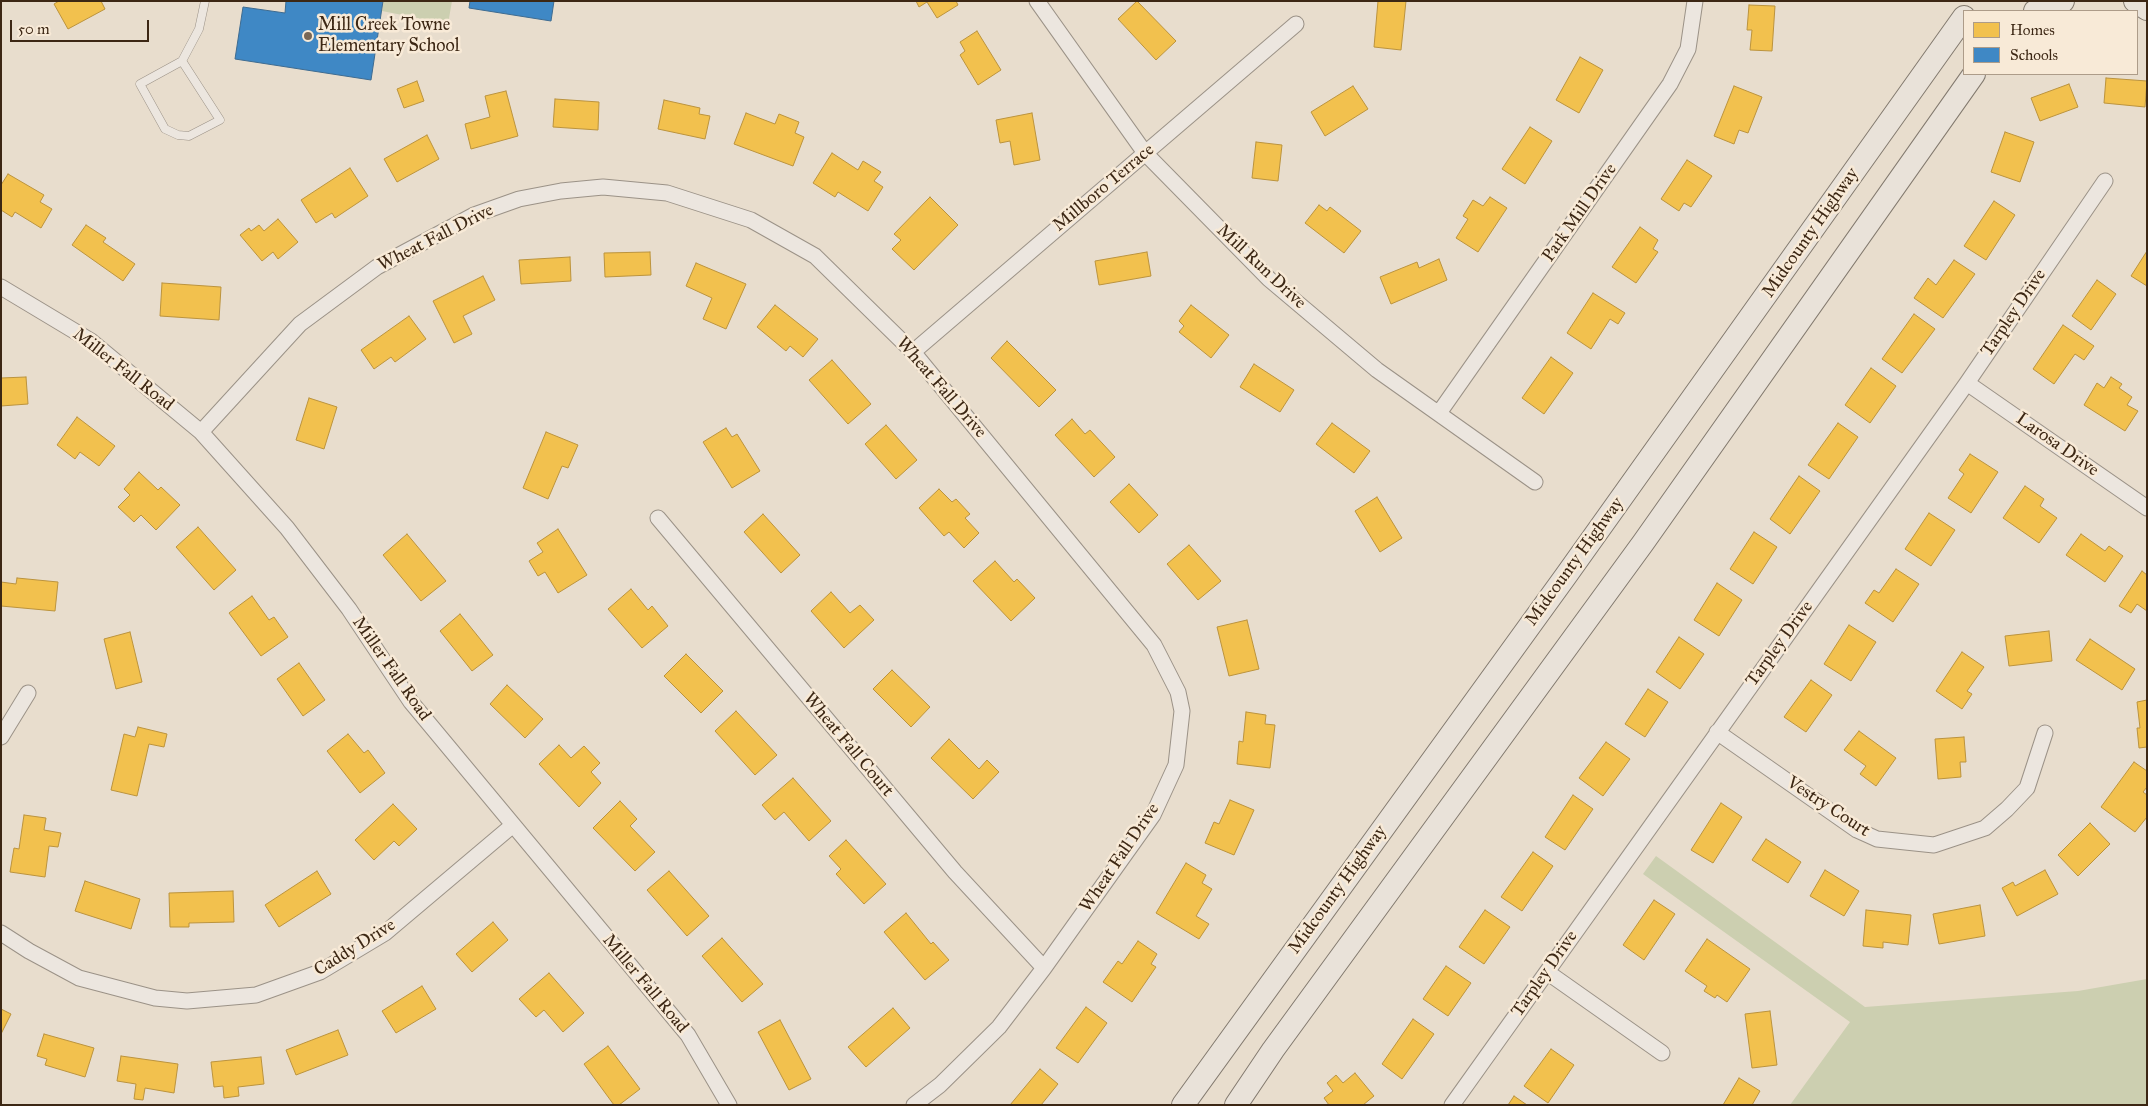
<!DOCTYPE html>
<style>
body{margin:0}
#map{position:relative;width:2148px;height:1106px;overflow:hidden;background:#e8ddcd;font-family:"IM FELL Great Primer",serif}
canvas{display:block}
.frame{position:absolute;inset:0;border:2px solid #3c2714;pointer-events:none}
.legend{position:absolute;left:1963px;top:10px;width:175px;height:65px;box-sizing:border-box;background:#f8ead7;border:1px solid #ad9c89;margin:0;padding:6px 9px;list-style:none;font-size:15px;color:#3c2714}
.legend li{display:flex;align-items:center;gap:10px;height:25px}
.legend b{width:25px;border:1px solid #ad9c89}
.scale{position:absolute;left:10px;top:20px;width:139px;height:22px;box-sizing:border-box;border:2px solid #3c2714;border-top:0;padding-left:6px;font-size:15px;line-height:18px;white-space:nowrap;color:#3c2714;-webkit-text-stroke:4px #f8ead7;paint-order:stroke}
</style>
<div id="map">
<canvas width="2148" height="1106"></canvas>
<div class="frame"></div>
<ul class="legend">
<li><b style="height:14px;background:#f2c14e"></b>Homes</li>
<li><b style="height:14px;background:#3f88c5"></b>Schools</li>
</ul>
<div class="scale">50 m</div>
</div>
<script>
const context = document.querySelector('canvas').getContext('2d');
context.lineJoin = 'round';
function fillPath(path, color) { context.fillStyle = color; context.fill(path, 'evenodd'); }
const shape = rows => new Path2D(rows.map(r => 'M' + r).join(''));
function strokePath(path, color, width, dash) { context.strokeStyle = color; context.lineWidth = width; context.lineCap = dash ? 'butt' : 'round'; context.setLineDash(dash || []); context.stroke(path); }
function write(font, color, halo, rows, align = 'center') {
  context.font = font + ' "IM FELL Great Primer",serif'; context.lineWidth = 5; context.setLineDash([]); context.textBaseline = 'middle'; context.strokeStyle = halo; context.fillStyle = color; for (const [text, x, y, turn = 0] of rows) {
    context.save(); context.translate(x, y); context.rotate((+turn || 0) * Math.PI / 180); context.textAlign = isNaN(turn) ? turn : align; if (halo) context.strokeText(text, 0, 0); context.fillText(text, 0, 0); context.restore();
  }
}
fillPath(shape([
 [383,1,452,1,448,24,382,11],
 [1656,856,1865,1007,2078,991,2147,979,2147,1105,1790,1105,1850,1022,1643,874]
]), '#cccfb0');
const homes = shape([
 [59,1,101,1,105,9,68,29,54,4,59,1],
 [916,1,956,1,958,5,937,18,927,2,919,7,916,1],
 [1137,1,1176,41,1156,60,1118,19,1137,1],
 [1378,1,1406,1,1401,50,1374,47,1378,1],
 [1749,5,1775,6,1772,51,1750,50,1752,30,1747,30,1749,5],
 [977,31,1001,70,978,85,960,55,965,51,960,42,977,31],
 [1580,57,1603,70,1579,113,1556,100,1580,57],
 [2106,78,2147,81,2145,107,2104,103,2106,78],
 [417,81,424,101,404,108,397,89,417,81],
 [2069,84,2078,107,2040,121,2031,98,2069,84],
 [1353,86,1368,109,1325,136,1311,112,1353,86],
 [1734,86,1762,97,1748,133,1739,130,1734,144,1714,136,1734,86],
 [506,91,518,136,471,149,465,124,490,117,485,96,506,91],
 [555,99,599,102,598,130,553,127,555,99],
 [664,100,700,108,699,114,710,116,705,139,658,129,664,100],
 [746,113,775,124,779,114,799,122,795,133,804,137,793,166,734,144,746,113],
 [1032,113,1040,160,1014,165,1010,141,1000,143,996,120,1032,113],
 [1530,127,1552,141,1525,184,1502,169,1530,127],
 [2005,132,2034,142,2020,182,1991,172,2005,132],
 [427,135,439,159,397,182,384,159,427,135],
 [1256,142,1282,145,1278,181,1252,178,1256,142],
 [832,153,858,170,863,161,881,172,874,181,883,187,868,211,838,192,835,197,813,183,832,153],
 [1687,160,1712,176,1691,207,1684,203,1679,211,1661,199,1687,160],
 [350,168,368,196,335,218,332,213,316,223,301,200,350,168],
 [8,174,44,195,40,202,52,209,41,228,15,212,12,217,1,210,1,185,8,174],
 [930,197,958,225,914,270,892,249,901,240,894,234,930,197],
 [1490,197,1507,208,1478,252,1456,238,1468,219,1463,216,1473,200,1483,206,1490,197],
 [1994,201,2015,215,1986,260,1964,246,1994,201],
 [1319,205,1327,211,1330,207,1361,231,1344,253,1305,223,1319,205],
 [278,219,298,242,278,259,273,252,262,261,240,235,249,228,251,231,259,225,264,231,278,219],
 [86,225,106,238,103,242,135,264,123,281,72,245,86,225],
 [1640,227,1658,240,1653,249,1658,252,1636,283,1612,267,1640,227],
 [2147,251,2147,286,2131,276,2147,251],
 [650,252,651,275,605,277,604,253,650,252],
 [1147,252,1151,276,1099,285,1095,261,1147,252],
 [570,257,571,281,521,284,519,260,570,257],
 [1439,259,1447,280,1391,304,1380,277,1417,262,1419,268,1439,259],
 [1954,260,1975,274,1943,318,1914,298,1928,278,1936,285,1954,260],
 [696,263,746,284,726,329,703,319,712,298,686,286,696,263],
 [483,276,495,300,463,316,472,334,454,343,433,301,483,276],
 [2097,280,2116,294,2091,330,2072,316,2097,280],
 [162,283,221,287,219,320,160,316,162,283],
 [1593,293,1625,313,1618,324,1610,319,1591,349,1567,333,1593,293],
 [775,305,818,339,803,357,790,346,786,351,757,327,775,305],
 [1191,305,1229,335,1211,358,1179,332,1184,326,1179,321,1191,305],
 [1914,314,1935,329,1902,373,1882,359,1914,314],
 [409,316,426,339,395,362,391,357,374,369,361,350,409,316],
 [2063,325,2094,346,2084,360,2075,354,2054,384,2033,369,2063,325],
 [1007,341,1056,390,1039,407,991,358,1007,341],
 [1551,357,1573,373,1544,414,1522,398,1551,357],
 [832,360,871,404,848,424,809,380,832,360],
 [1254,364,1294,390,1280,412,1240,387,1254,364],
 [1871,368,1896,386,1870,423,1845,405,1871,368],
 [26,377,28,404,1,406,1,378,26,377],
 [2111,377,2122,384,2119,388,2132,397,2127,405,2138,411,2125,431,2084,405,2097,383,2104,388,2111,377],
 [309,398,337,407,324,449,296,440,309,398],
 [77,417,115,446,99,466,80,452,75,459,57,445,77,417],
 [1072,419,1085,434,1090,430,1115,457,1094,477,1055,435,1072,419],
 [1332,423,1370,451,1354,473,1316,444,1332,423],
 [1838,423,1858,437,1829,479,1808,465,1838,423],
 [886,425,917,460,896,479,865,444,886,425],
 [726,428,732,437,737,434,760,471,732,488,703,442,726,428],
 [546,432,578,445,568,468,562,466,548,499,523,488,546,432],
 [1970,454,1998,472,1971,513,1948,498,1964,474,1959,470,1970,454],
 [139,472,158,490,161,487,180,505,156,530,141,515,134,522,118,507,130,495,124,489,139,472],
 [1799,476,1820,491,1790,534,1770,519,1799,476],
 [1129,484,1158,515,1139,533,1110,502,1129,484],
 [2025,486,2044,499,2040,506,2057,518,2039,543,2003,518,2025,486],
 [939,489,952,502,956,499,970,514,965,518,979,533,964,548,949,532,944,536,919,508,939,489],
 [1377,497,1402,538,1380,552,1355,511,1377,497],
 [1929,513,1955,530,1931,566,1905,549,1929,513],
 [763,514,800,555,781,573,744,532,763,514],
 [198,527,236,570,214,590,176,547,198,527],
 [558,529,587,575,558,593,545,572,538,576,529,561,543,552,537,543,558,529],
 [1754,532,1777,547,1753,584,1730,569,1754,532],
 [407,534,446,581,421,601,383,555,407,534],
 [2081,534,2105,551,2109,546,2123,556,2105,582,2066,555,2081,534],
 [1189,545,1221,581,1198,600,1167,564,1189,545],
 [995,561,1014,582,1017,579,1035,598,1011,621,973,581,995,561],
 [1896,569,1919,584,1893,622,1865,603,1874,590,1879,593,1896,569],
 [2142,571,2147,575,2147,611,2137,604,2131,613,2119,606,2142,571],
 [17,578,58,582,55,611,1,606,1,582,16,584,17,578],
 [1717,583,1742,600,1719,636,1694,620,1717,583],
 [631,589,648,610,652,606,668,626,642,648,608,609,631,589],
 [831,592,850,613,860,605,874,620,844,648,811,611,831,592],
 [252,596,269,620,274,617,288,637,261,656,229,613,252,596],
 [460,614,493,655,472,671,440,631,460,614],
 [1247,620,1259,669,1229,676,1217,627,1247,620],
 [1849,625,1876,642,1851,681,1824,664,1849,625],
 [2049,631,2052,661,2009,666,2005,636,2049,631],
 [130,632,142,682,116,689,104,639,130,632],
 [1679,637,1704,654,1680,689,1656,672,1679,637],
 [2090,639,2135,669,2122,690,2076,660,2090,639],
 [1962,652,1984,667,1967,691,1972,694,1962,709,1936,691,1962,652],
 [686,654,723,691,701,713,664,676,686,654],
 [299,663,325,700,303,716,277,679,299,663],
 [892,670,930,707,911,727,873,689,892,670],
 [1811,680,1832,695,1806,732,1784,717,1811,680],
 [507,685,543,719,525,738,490,704,507,685],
 [1648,689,1668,702,1645,737,1625,724,1648,689],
 [2147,700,2147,747,2139,748,2137,728,2140,728,2137,702,2147,700],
 [736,711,777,755,755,775,715,731,736,711],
 [1246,712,1266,715,1265,724,1275,725,1270,768,1237,764,1239,741,1243,742,1246,712],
 [138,727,167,734,164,747,149,744,137,796,111,790,124,734,135,737,138,727],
 [1859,731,1896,758,1876,786,1860,774,1866,766,1844,750,1859,731],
 [348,734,364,753,368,750,385,773,360,793,327,751,348,734],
 [1964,737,1966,762,1960,762,1961,777,1938,779,1935,739,1964,737],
 [949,739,979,769,987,760,999,772,973,799,931,758,949,739],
 [1606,742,1630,759,1603,796,1579,778,1606,742],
 [559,745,571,758,584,746,600,763,591,772,601,783,579,807,539,764,559,745],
 [2134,762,2147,771,2147,787,2143,792,2147,795,2147,817,2135,832,2101,807,2134,762],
 [793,778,831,821,809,841,784,812,775,820,762,805,793,778],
 [1573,795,1593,809,1565,850,1545,837,1573,795],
 [1230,800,1254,810,1234,855,1205,843,1214,822,1219,824,1230,800],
 [620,801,637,819,630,826,655,852,635,871,593,828,620,801],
 [1721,803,1742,817,1713,863,1691,850,1721,803],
 [393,804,417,829,399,846,394,841,374,860,355,840,393,804],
 [24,815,46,818,44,830,61,833,58,847,49,846,45,877,10,872,14,848,19,849,24,815],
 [2090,823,2110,844,2078,876,2058,855,2090,823],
 [1766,839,1801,862,1788,883,1752,860,1766,839],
 [846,840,886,884,864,904,836,874,841,869,829,856,846,840],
 [1533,852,1553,866,1522,911,1501,897,1533,852],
 [1186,863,1206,875,1202,883,1212,889,1196,916,1209,924,1199,939,1156,913,1186,863],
 [1825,870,1859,891,1844,916,1810,896,1825,870],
 [2045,870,2058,894,2017,916,2002,888,2013,882,2015,886,2045,870],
 [317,871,331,894,279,927,265,905,317,871],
 [669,871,709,916,687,936,647,890,669,871],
 [85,881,140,899,131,929,75,911,85,881],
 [233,891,234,922,189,923,189,927,170,927,169,893,233,891],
 [1654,900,1675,914,1644,960,1623,945,1654,900],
 [1980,905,1985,936,1939,944,1933,914,1980,905],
 [1485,910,1510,927,1484,964,1459,947,1485,910],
 [1866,910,1911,915,1908,945,1883,942,1883,948,1863,946,1866,910],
 [906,913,931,944,933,942,949,960,925,980,884,932,906,913],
 [493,922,508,940,472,972,456,954,493,922],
 [722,938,763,984,742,1002,702,956,722,938],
 [1707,939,1750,969,1727,1002,1717,995,1715,998,1704,991,1707,986,1685,971,1707,939],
 [1138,941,1157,954,1151,964,1156,967,1132,1002,1103,982,1118,961,1122,964,1138,941],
 [1446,966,1471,983,1448,1016,1423,999,1446,966],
 [549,973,584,1013,563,1032,544,1010,536,1017,519,999,549,973],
 [422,986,436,1009,396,1033,382,1011,422,986],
 [1086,1007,1107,1023,1078,1063,1056,1048,1086,1007],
 [893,1008,910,1028,866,1067,848,1047,893,1008],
 [1,1009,11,1014,1,1034,1,1009],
 [1770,1011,1777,1065,1752,1068,1745,1014,1770,1011],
 [1413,1019,1434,1034,1402,1079,1382,1064,1413,1019],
 [780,1020,811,1079,789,1090,758,1032,780,1020],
 [338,1030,348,1055,296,1075,286,1050,338,1030],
 [44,1034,94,1048,85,1077,45,1065,47,1059,37,1056,44,1034],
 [608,1046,640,1089,619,1105,614,1105,584,1064,608,1046],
 [1551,1049,1574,1065,1548,1103,1524,1086,1551,1049],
 [121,1056,178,1064,174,1093,145,1088,143,1100,134,1099,136,1084,117,1081,121,1056],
 [261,1057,264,1084,238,1087,239,1096,224,1098,223,1086,214,1087,211,1062,261,1057],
 [1040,1069,1058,1084,1041,1105,1010,1105,1040,1069],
 [1355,1073,1374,1096,1363,1105,1329,1105,1324,1098,1333,1091,1327,1083,1336,1075,1343,1083,1355,1073],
 [1739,1078,1760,1091,1752,1105,1723,1105,1739,1078],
 [1514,1096,1527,1105,1508,1105,1514,1096]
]);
fillPath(homes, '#f2c14e');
strokePath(homes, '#bb933d', 1);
const schools = shape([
 [286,1,383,1,371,80,235,59,243,7,285,13,286,1],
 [470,1,554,1,551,21,469,8,470,1]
]);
fillPath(schools, '#3f88c5');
strokePath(schools, '#3e6b90', 1);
const lane = shape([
 [182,61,220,120,189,136,178,135,165,129,140,84,182,61,199,29,205,1]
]);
const street = shape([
 [1037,1,1145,153,1269,279,1377,370,1535,482],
 [1,287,91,341,201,432,287,528,349,609,411,702,688,1035,729,1105],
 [913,352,1296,24],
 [1967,383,2147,508],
 [1439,413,1670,84,1688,49,1695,1],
 [201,432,300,324,377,267,474,215,519,199,561,191,603,187,667,193,751,220,815,256,913,352,1154,645,1178,692,1182,711,1176,765,1153,815,1044,968,999,1027,940,1085,914,1105],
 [658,518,955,872,1044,968],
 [1717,732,1857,830,1877,839,1934,845,1985,828,2007,809,2027,788,2045,733],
 [1,737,28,693],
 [1,933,29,951,79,978,155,998,187,1001,256,995,320,972,385,933,513,825],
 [1547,972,1662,1053],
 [1452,1105,1967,383,2105,181]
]);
const primary = shape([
 [2135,1,2147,9],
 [2035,11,2047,5,2063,1],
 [1183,1105,1565,577,1964,17],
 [1236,1105,1273,1050,1643,543,1974,74]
]);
strokePath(lane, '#9b9287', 9);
strokePath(street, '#9b9287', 17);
strokePath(primary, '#82796e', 24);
strokePath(lane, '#ece6df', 8);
strokePath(street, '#ece6df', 15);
strokePath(primary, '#e9e2d9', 22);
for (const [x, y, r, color] of [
 [308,36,5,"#786755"]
]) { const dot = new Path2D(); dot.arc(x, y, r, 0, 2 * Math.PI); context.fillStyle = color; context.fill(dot); strokePath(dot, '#f8ead7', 2); }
write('18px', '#3c2714', '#f8ead7', [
 ["Mill Creek Towne",318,26],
 ["Elementary School",318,47]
], 'left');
write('18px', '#3c2714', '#f8ead7', [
 ["Millboro Terrace",1104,188,-40],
 ["Park Mill Drive",1580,213,-55],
 ["Midcounty Highway",1811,233,-55],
 ["Wheat Fall Drive",436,238,-27],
 ["Mill Run Drive",1261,267,43],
 ["Tarpley Drive",2014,313,-56],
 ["Miller Fall Road",123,370,38],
 ["Wheat Fall Drive",941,388,49],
 ["Larosa Drive",2057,445,35],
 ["Midcounty Highway",1575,562,-54],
 ["Tarpley Drive",1780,644,-54],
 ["Miller Fall Road",391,669,55],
 ["Wheat Fall Court",848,745,50],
 ["Vestry Court",1828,807,33],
 ["Wheat Fall Drive",1120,858,-56],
 ["Midcounty Highway",1338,890,-54],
 ["Caddy Drive",355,948,-32],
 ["Tarpley Drive",1545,974,-55],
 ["Miller Fall Road",645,984,50]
]);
</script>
